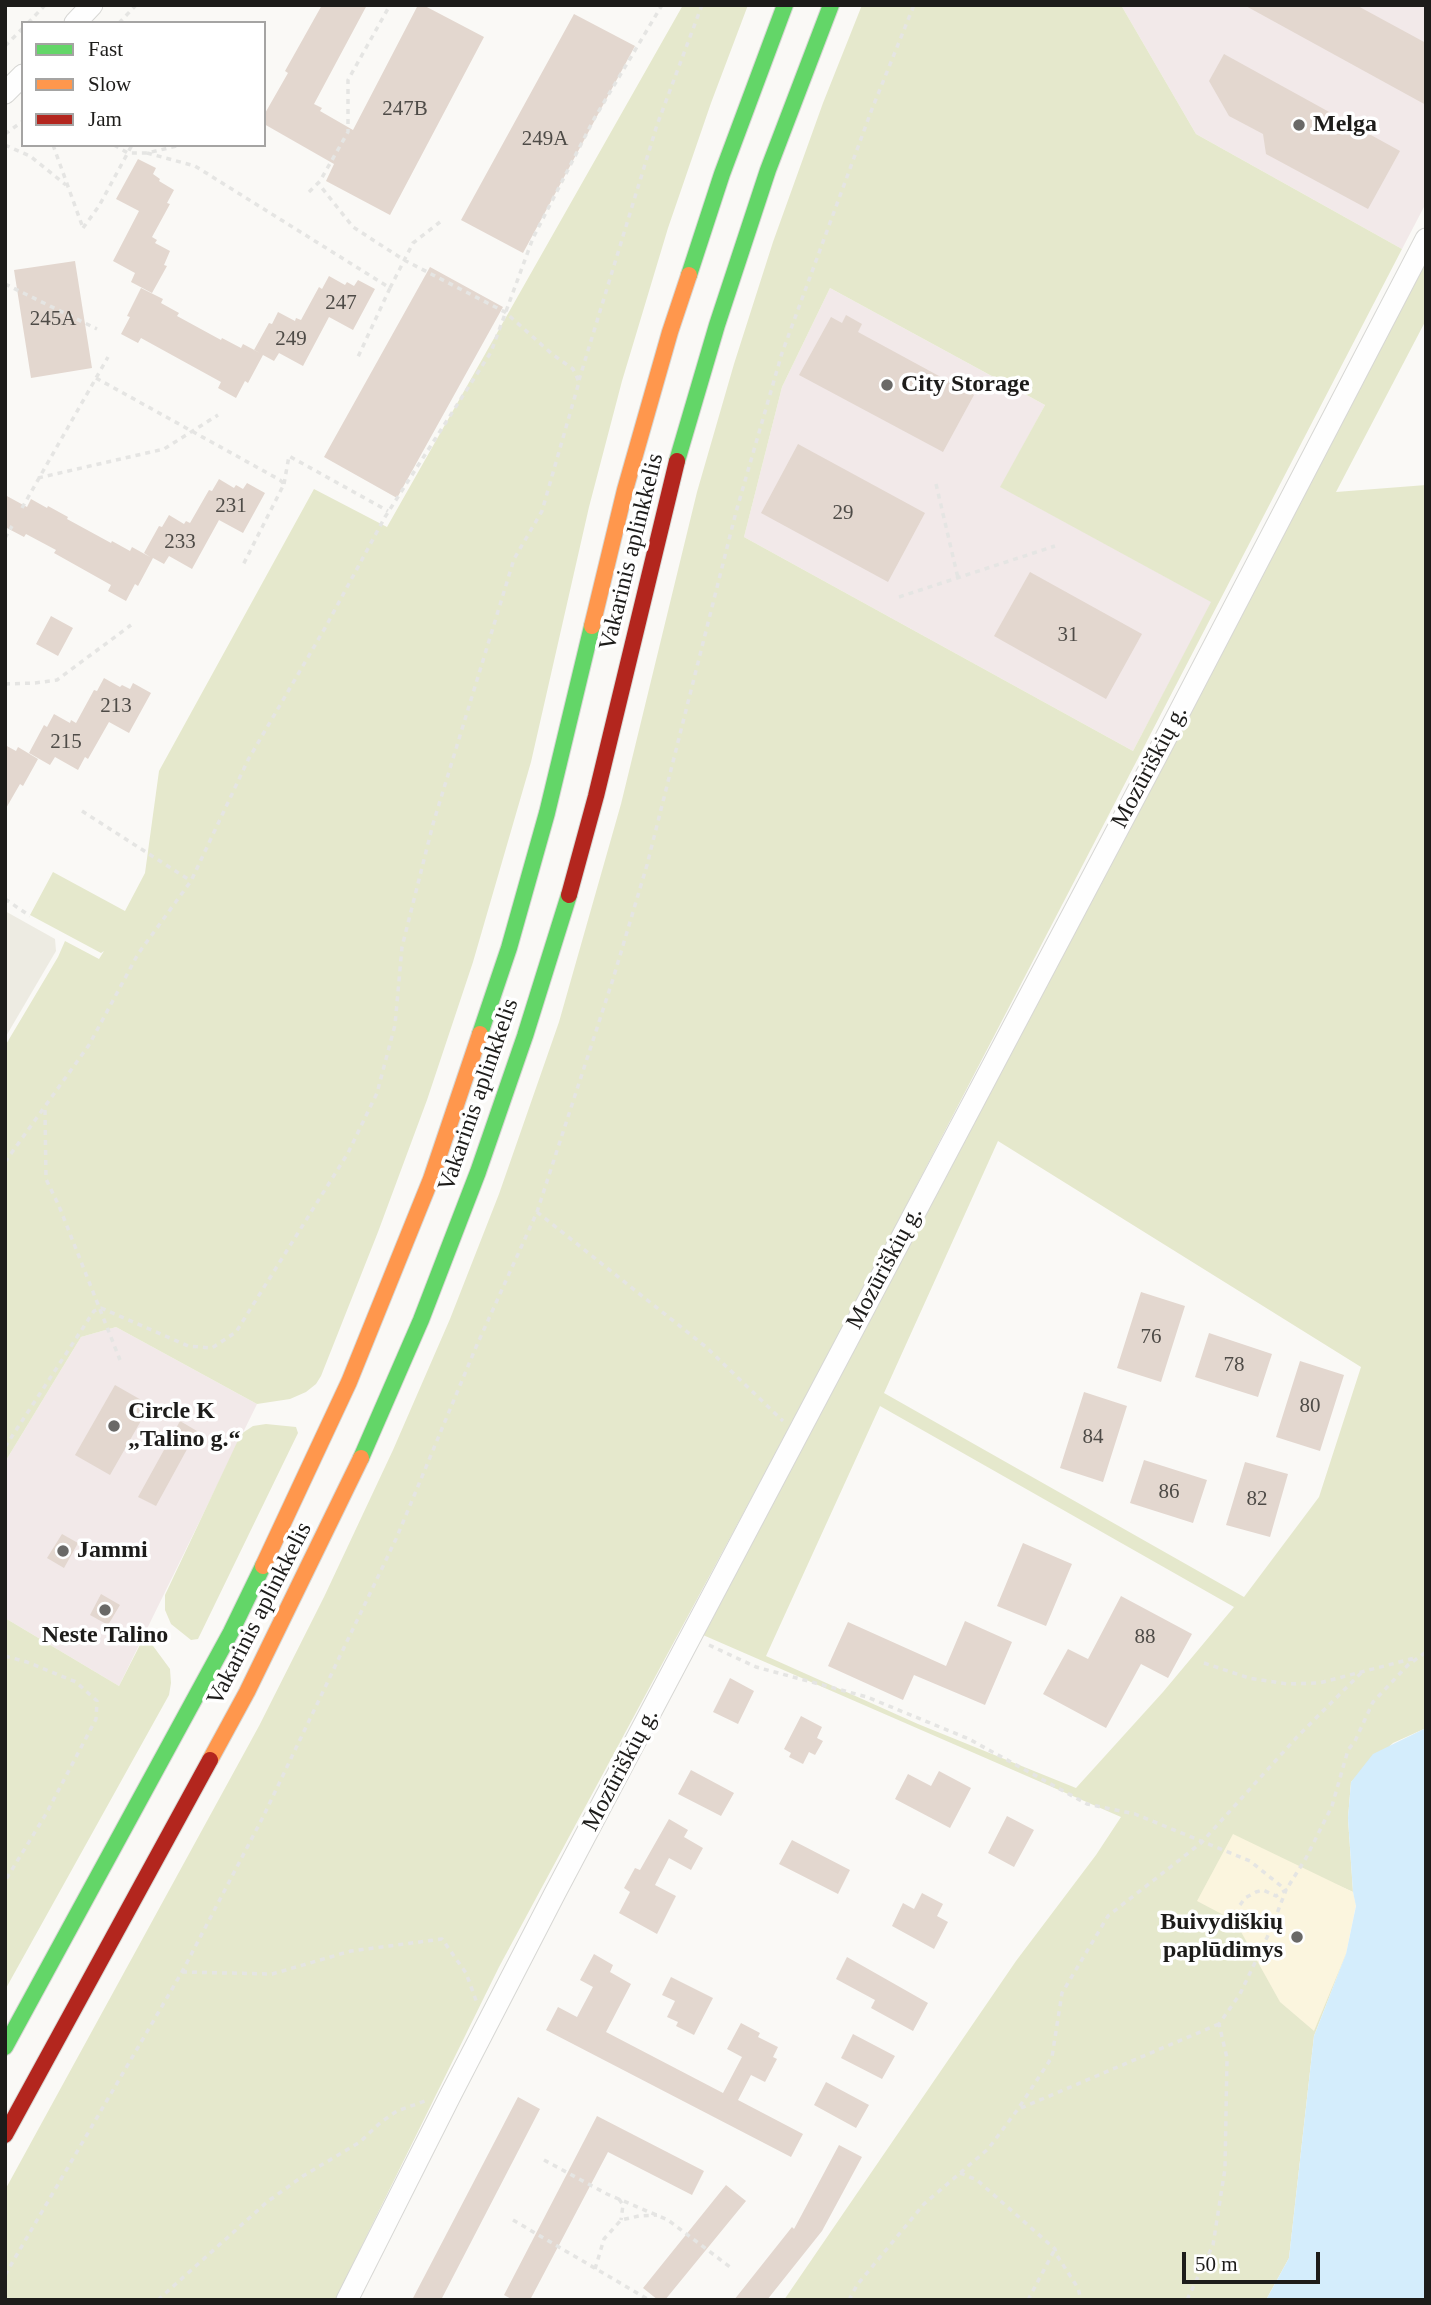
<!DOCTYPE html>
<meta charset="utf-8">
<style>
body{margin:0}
#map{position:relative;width:1431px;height:2305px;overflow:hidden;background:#faf9f6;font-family:Georgia,serif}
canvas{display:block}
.frame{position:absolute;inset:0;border:7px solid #1d1c1a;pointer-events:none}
.legend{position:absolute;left:21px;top:21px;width:245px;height:126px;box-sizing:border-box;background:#fff;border:2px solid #a5a4a3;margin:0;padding:9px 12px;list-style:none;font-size:21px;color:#1d1c1a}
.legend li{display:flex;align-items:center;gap:14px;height:35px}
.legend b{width:35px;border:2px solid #a5a4a3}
.scale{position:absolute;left:1182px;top:2252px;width:138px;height:32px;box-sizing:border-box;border:4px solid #1d1c1a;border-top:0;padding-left:9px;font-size:21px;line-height:24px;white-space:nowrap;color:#1d1c1a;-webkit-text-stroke:5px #fff;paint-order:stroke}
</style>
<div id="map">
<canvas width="1431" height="2305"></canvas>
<div class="frame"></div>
<ul class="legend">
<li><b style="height:9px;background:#63d668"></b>Fast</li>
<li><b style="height:9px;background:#ff974d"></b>Slow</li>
<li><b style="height:9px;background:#b3261e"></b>Jam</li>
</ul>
<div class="scale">50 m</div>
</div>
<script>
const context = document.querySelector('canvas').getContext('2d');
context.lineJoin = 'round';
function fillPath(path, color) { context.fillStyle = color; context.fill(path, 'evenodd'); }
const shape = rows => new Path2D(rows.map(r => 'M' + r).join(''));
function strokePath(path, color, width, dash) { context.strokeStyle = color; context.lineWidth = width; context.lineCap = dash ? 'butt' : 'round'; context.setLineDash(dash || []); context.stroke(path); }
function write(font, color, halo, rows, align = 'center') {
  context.font = font + ' Georgia,serif'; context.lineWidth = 7; context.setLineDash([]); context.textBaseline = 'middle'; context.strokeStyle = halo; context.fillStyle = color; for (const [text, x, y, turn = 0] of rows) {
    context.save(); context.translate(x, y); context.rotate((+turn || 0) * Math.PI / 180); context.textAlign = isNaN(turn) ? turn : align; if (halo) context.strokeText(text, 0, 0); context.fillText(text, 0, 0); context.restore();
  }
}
fillPath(shape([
 [1121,5,1420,5,1426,8,1426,203,1402,249,1196,134],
 [830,288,1045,405,1001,487,1212,602,1133,751,744,537,782,387],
 [116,1327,257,1404,119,1686,5,1618,5,1462,81,1337]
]), '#f2e9e9');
fillPath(shape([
 [5,911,55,939,56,951,5,1038]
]), '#edebe2');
fillPath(shape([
 [683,5,748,5,711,103,668,228,622,381,589,507,531,762,473,962,427,1100,378,1232,321,1376,316,1384,306,1392,290,1399,257,1404,116,1327,81,1337,5,1462,5,1046,58,957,65,941,99,959,104,951,101,953,30,915,53,872,125,911,145,873,159,771,314,489,387,527],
 [862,5,1121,5,1196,134,1402,249,837,1339,499,1967,335,2300,5,2300,5,2190,259,1726,324,1597,393,1450,450,1319,499,1194,559,1022,621,804,697,492,734,364,773,242,823,103],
 [830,288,1045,405,1000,487,1211,602,1133,751,744,537,782,387],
 [1426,260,1426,320,1336,492,1426,485,1426,1728,1393,1743,1351,1782,1348,1818,1353,1892,1306,1871,1346,1954,1314,2036,1289,2258,1266,2300,784,2300,1016,1961,1096,1855,1121,1817,703,1635,1019,1028],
 [998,1141,1361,1367,1319,1497,1244,1597,884,1393],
 [880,1406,1234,1607,1163,1692,1076,1788,918,1724,766,1656],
 [266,1424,296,1427,298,1433,198,1639,191,1640,171,1624,165,1610,165,1595,241,1434,253,1426],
 [5,1618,119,1686,145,1635,170,1669,171,1683,169,1695,5,1990]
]), '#e5e8cc');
fillPath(shape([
 [1233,1834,1353,1892,1356,1905,1346,1954,1314,2031,1280,2002,1235,1921,1197,1901]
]), '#fbf5de');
fillPath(shape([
 [1426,1728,1426,2300,1266,2300,1289,2258,1314,2036,1346,1954,1356,1906,1353,1892,1348,1818,1351,1782,1373,1754]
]), '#d4edfc');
fillPath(shape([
 [322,5,367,5,314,104,322,108,320,111,353,130,418,5,423,5,484,37,390,215,326,181,334,164,264,124,264,115,288,73,285,71],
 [1244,5,1356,5,1426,43,1426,105],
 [574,14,635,46,523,253,461,220],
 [1224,54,1400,151,1368,209,1266,154,1263,134,1229,116,1209,81],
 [138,159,156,168,153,174,160,179,159,181,174,190,167,203,170,204,152,237,157,240,155,243,170,251,164,265,167,266,152,293,131,282,135,273,113,261,139,211,116,199],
 [75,261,92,368,31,378,14,270],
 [430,267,503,307,397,498,324,457],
 [329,276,345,285,347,282,354,286,358,280,375,289,353,330,329,317,303,366,279,353,274,361,263,355,248,383,245,381,236,398,218,388,221,382,141,338,138,343,121,334,130,317,127,316,141,288,163,299,161,303,179,313,177,316,221,340,222,338,241,348,243,344,260,353,254,350,269,323,272,324,278,312,295,321,296,318,301,320,319,287,322,289],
 [846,315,862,324,858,332,974,395,943,452,799,375,831,317,842,323],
 [798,444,925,513,888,582,761,513],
 [219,479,234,488,236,485,243,489,247,483,265,493,243,533,219,520,192,569,169,556,164,564,153,558,138,586,135,584,126,601,108,591,111,585,54,553,56,550,26,534,24,537,5,527,5,495,27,507,31,499,47,508,48,506,68,517,67,519,111,543,112,541,130,551,132,547,150,557,144,553,159,526,162,527,169,515,184,524,186,521,190,523,209,490,212,491],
 [1030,572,1142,634,1106,699,994,636],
 [51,616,73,628,58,656,36,644],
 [104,678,120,687,122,685,130,689,133,683,151,693,129,733,109,722,88,759,85,757,78,770,55,757,50,765,29,753,44,725,47,727,54,714,70,723,71,720,76,723,94,690,97,691],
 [5,745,16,751,18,747,38,759,23,786,20,784,5,810],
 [1141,1292,1185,1306,1161,1382,1117,1368],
 [1209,1333,1272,1354,1258,1397,1195,1377],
 [1300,1361,1344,1375,1320,1451,1276,1437],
 [115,1385,150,1405,110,1475,75,1455],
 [1084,1392,1127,1406,1103,1482,1060,1468],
 [180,1421,197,1431,156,1506,138,1497],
 [1144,1460,1207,1480,1193,1523,1130,1503],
 [1245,1462,1288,1474,1270,1537,1226,1525],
 [62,1534,78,1543,64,1568,47,1558],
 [1023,1543,1072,1564,1046,1626,997,1606],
 [101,1594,120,1605,108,1625,90,1615],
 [1121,1596,1192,1634,1168,1678,1141,1664,1106,1728,1043,1694,1068,1649,1088,1659],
 [965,1621,1012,1642,985,1705,914,1675,903,1700,828,1666,848,1622,946,1666],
 [730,1678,754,1691,738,1724,713,1712],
 [801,1716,822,1727,817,1738,823,1741,815,1755,809,1752,803,1764,789,1757,791,1753,784,1749],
 [691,1770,734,1793,721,1816,678,1794],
 [939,1771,971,1788,950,1828,895,1799,908,1774,931,1786],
 [1007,1816,1034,1830,1014,1867,988,1853],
 [669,1819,688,1830,684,1837,703,1848,691,1870,669,1858,655,1885,676,1896,657,1934,619,1913,630,1892,624,1888,635,1868,640,1870],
 [792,1840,850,1870,838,1894,779,1864],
 [922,1893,943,1904,937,1916,948,1922,934,1949,892,1926,903,1903,914,1909],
 [594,1954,613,1965,610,1972,631,1984,606,2032,723,2093,742,2057,727,2049,741,2023,760,2033,758,2037,778,2047,773,2057,777,2059,765,2082,751,2075,738,2100,803,2134,791,2157,546,2030,558,2007,577,2017,593,1987,580,1980],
 [847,1957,928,2003,913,2031,871,2008,875,2000,836,1979],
 [671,1977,713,1998,694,2035,676,2026,678,2022,667,2017,675,2001,662,1995],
 [853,2034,895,2056,882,2079,841,2058],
 [826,2082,869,2105,856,2128,814,2105],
 [518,2097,540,2109,441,2300,412,2300],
 [597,2116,704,2171,692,2195,608,2152,530,2300,513,2300,504,2295],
 [839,2145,862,2157,822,2231,767,2300,734,2300,792,2227,794,2229],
 [726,2185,746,2201,665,2300,658,2300,643,2288]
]), '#e3d7cf');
const street = shape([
 [75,23,92,5],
 [5,93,23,75],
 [347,2300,451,2094,555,1893,1158,753,1426,239]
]);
const fast = shape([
 [689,275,722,174,785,5],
 [677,461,717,325,768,170,831,5],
 [480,1034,509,948,547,813,592,626],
 [361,1458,421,1320,478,1172,525,1036,569,895],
 [5,2047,231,1632,263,1566]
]);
const slow = shape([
 [592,626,625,490,670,332,689,275],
 [263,1566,349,1382,431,1179,480,1034],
 [210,1760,247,1692,361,1458]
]);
const jam = shape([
 [569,895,596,796,677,461],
 [5,2135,210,1760]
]);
strokePath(street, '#d7d7d4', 23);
strokePath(fast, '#d7d7d4', 18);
strokePath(slow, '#d7d7d4', 18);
strokePath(jam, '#d7d7d4', 18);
strokePath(shape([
 [28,23,45,5],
 [119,23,136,5],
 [5,46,23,28],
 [5,134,23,121],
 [5,145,30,156,66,185],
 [53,145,83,228],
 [114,145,128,153,147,153,181,145],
 [147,153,195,166,390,288,357,359],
 [309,192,320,181,348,132,348,80,390,5],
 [83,228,99,206,132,145],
 [5,284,97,329],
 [390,288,413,243,440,222],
 [96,378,280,480,284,484,243,565],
 [579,380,657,125,702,5],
 [38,478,164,449,218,415],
 [284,484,289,456,388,511],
 [936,484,958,578],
 [22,508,108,357],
 [5,538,12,526],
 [899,597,1055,546],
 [5,684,35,683,57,680,131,625],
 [82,811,191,881],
 [5,899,30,916],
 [45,1110,46,1179,59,1206,120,1360],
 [5,1162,89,1045,138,954,191,881,248,760,325,628,385,517,491,352,533,238,594,119,662,5],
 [537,1212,706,1347,783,1421],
 [5,1447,94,1311,101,1308,188,1346,212,1348,236,1332,348,1153,377,1093,395,1025,402,947,433,824,514,559,542,511,579,382,573,369,552,354,505,312,404,260,353,227,318,183],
 [709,1645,756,1667,867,1697,969,1739,1087,1804,1135,1814,1250,1861,1286,1890,1271,1929,1240,1994,1219,2024,1227,2058,1225,2169,1213,2245,1187,2300],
 [5,1656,27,1662,76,1682,97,1701,96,1719,46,1814,5,1881],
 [1204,1663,1249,1678,1287,1684,1319,1683,1415,1658],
 [1240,1905,1245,1898,1256,1892,1263,1890,1276,1896,1286,1890,1306,1858,1332,1806,1348,1750,1355,1741,1373,1702,1408,1665,1426,1652],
 [182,1972,272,1974,351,1951,442,1939,466,1973,477,2003],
 [1021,2108,1219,2024],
 [544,2160,607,2194,668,2220,730,2267],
 [960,2173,977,2180,1055,2249,1056,2254,1078,2288,1081,2300],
 [619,2199,623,2205,621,2220],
 [513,2220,649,2300],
 [595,2269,604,2239,621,2220,639,2216,657,2215],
 [5,2275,182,1972,263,1817,396,1539,476,1347,537,1212,613,979,647,865,736,512,782,353,872,109,914,5],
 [158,2300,267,2202,303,2176,360,2142,381,2122,397,2111,425,2101],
 [849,2300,857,2285,924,2204,988,2149,1018,2109,1052,2057,1062,1993,1108,1916,1201,1843,1297,1737,1363,1671],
 [1028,2300,1055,2249]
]), '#e5e5e3', 3.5, [5, 5]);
strokePath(street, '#fefefe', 21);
strokePath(fast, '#63d668', 16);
strokePath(slow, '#ff974d', 16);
strokePath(jam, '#b3261e', 16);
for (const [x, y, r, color] of [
 [1299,125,7,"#6a6967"],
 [887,385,7,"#6a6967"],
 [114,1426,7,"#6a6967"],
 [63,1551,7,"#6a6967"],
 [105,1610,7,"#6a6967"],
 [1297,1937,7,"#6a6967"]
]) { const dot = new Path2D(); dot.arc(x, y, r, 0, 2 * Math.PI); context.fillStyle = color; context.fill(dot); strokePath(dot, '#fff', 2.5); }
write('21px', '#4e4b47', null, [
 ["247B",405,109],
 ["249A",545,139],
 ["247",341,303],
 ["245A",53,319],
 ["249",291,339],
 ["231",231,506],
 ["29",843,513],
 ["233",180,542],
 ["31",1068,635],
 ["213",116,706],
 ["215",66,742],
 ["76",1151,1337],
 ["78",1234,1365],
 ["80",1310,1406],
 ["84",1093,1437],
 ["86",1169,1492],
 ["82",1257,1499],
 ["88",1145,1637]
]);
write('bold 24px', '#1d1c1a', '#fff', [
 ["Melga",1313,125],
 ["City Storage",901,385],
 ["Circle K",128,1412],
 ["„Talino g.“",128,1440],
 ["Jammi",77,1551],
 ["Neste Talino",105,1636,"center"],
 ["Buivydiškių",1283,1923,"right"],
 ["paplūdimys",1283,1951,"right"]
], 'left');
write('24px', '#1d1c1a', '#fff', [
 ["Vakarinis aplinkkelis",632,552,-76],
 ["Mozūriškių g.",1150,767,-62],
 ["Vakarinis aplinkkelis",479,1095,-71],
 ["Mozūriškių g.",885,1268,-62],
 ["Vakarinis aplinkkelis",260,1614,-63],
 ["Mozūriškių g.",621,1770,-62]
]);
</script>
